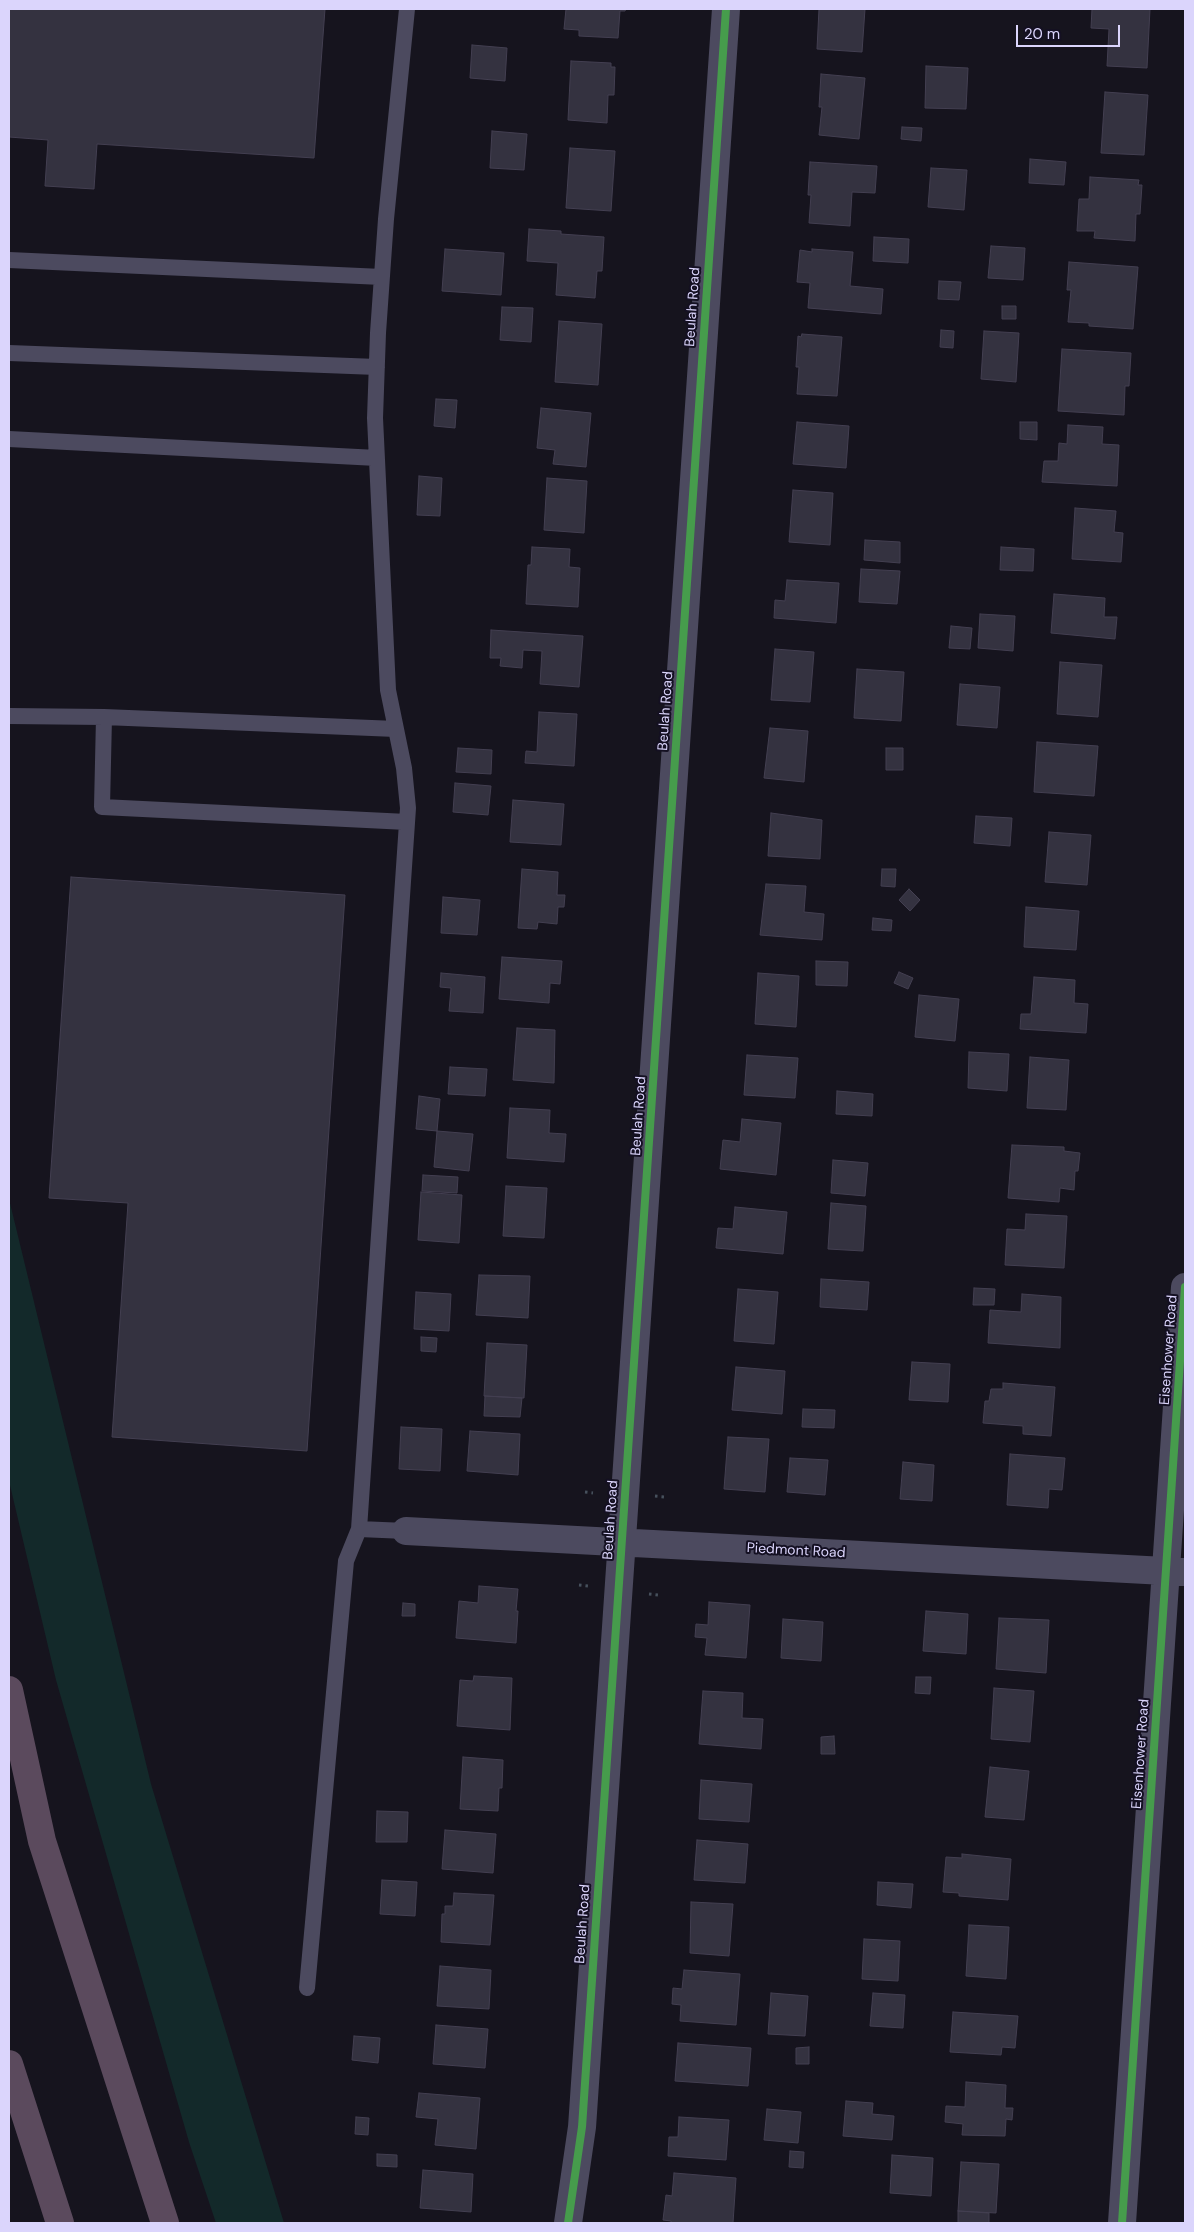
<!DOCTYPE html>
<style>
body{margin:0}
#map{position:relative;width:1194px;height:2232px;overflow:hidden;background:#16141e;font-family:"DM Sans",sans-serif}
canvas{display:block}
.frame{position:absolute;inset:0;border:10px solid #dbd5fc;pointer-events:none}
.scale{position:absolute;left:1016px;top:25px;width:104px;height:22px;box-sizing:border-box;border:2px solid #dbd5fc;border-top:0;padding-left:6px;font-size:15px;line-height:18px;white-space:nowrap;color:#dbd5fc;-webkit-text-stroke:4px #141022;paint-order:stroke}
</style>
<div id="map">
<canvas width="1194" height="2232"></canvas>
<div class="frame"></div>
<div class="scale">20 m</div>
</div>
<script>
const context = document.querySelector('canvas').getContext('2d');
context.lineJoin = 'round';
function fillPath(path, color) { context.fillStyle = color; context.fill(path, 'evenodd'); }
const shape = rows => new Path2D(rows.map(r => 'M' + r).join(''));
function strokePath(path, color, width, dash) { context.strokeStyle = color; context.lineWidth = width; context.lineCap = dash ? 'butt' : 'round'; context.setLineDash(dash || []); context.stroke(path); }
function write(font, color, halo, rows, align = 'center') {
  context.font = font + ' "DM Sans",sans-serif'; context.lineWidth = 4; context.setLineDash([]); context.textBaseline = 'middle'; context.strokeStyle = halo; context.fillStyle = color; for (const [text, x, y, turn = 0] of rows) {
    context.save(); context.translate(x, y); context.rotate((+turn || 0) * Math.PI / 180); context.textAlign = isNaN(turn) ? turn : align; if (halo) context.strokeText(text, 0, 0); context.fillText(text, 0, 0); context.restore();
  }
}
fillPath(shape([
 [9,1199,151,1784,284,2223,216,2223,189,2142,56,1680,9,1481]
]), '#13292a');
const building = shape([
 [9,9,325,9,314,158,97,144,94,189,45,186,48,140,9,137,9,9],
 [566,9,626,9,625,11,620,11,618,38,579,36,579,30,564,29,566,9],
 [819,9,865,9,862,52,817,49,819,9],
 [1092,9,1150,9,1147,68,1107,66,1109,29,1091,28,1092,9],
 [472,45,507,48,505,81,470,78,472,45],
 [571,61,611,63,611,67,615,67,614,95,608,95,607,123,568,120,571,61],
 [926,66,968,68,966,109,925,108,926,66],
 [821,74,865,78,859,139,819,135,822,107,819,107,821,74],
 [1105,92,1148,95,1144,155,1101,153,1105,92],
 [902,127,922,128,921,141,901,139,902,127],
 [492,131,527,134,524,170,490,168,492,131],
 [570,148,615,151,611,211,566,208,570,148],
 [1030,159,1066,162,1064,185,1029,183,1030,159],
 [810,162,877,166,875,193,852,192,850,226,809,223,811,195,808,195,810,162],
 [931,168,967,170,964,210,928,207,931,168],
 [1090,177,1139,180,1138,185,1142,185,1140,214,1136,214,1135,241,1094,238,1095,231,1077,231,1079,199,1089,199,1090,177],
 [529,229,561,231,561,234,604,237,602,271,597,271,595,298,556,295,558,263,527,261,529,229],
 [874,237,909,239,908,263,873,261,874,237],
 [991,246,1025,248,1023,280,988,278,991,246],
 [445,249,504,253,501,295,442,291,445,249],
 [812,249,853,252,850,286,883,289,881,314,808,308,810,283,797,282,800,250,812,252,812,249],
 [1069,262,1138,267,1133,329,1089,326,1089,323,1068,322,1071,290,1067,290,1069,262],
 [939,281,961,282,959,300,938,299,939,281],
 [1002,306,1016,306,1016,319,1002,319,1002,306],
 [502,307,533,308,531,342,500,340,502,307],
 [559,321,602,324,598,385,555,382,559,321],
 [941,330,954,331,953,348,940,347,941,330],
 [984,331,1019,333,1016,382,981,379,984,331],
 [802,334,842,337,837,396,797,394,799,367,796,367,798,336,801,337,802,334],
 [1062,349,1131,353,1129,386,1125,386,1124,415,1058,411,1062,349],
 [436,399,457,400,455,428,434,426,436,399],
 [541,408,591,413,586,467,553,464,555,450,537,448,541,408],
 [797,422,849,426,846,468,793,464,797,422],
 [1020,422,1037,422,1037,440,1020,439,1020,422],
 [1068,425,1103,427,1102,444,1119,445,1117,486,1042,482,1044,461,1058,461,1059,443,1067,444,1068,425],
 [419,476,442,478,440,516,417,515,419,476],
 [547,478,587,481,584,533,544,530,547,478],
 [793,490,833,493,830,545,789,542,793,490],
 [1075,508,1116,511,1114,532,1123,533,1121,562,1072,559,1075,508],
 [865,540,900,542,900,563,864,560,865,540],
 [532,547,570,549,569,567,580,568,578,607,526,604,528,565,531,565,532,547],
 [1001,547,1034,549,1033,571,1000,570,1001,547],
 [861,569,900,571,897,604,859,602,861,569],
 [787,580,839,583,836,623,774,618,775,600,785,601,787,580],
 [1054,594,1105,598,1104,617,1117,617,1115,639,1051,633,1054,594],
 [980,614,1015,616,1013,651,978,648,980,614],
 [951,626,972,628,970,649,949,648,951,626],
 [491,630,583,636,579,687,540,684,542,651,523,650,522,668,500,666,501,658,490,658,491,630],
 [775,649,814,652,810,702,771,700,775,649],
 [1060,662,1102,665,1098,717,1057,714,1060,662],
 [857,669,904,672,901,721,854,718,857,669],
 [960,684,1000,687,997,728,957,725,960,684],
 [539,712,577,714,574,766,525,763,526,751,537,752,539,712],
 [770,728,808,731,804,782,764,778,770,728],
 [1037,742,1098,746,1094,796,1034,792,1037,742],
 [458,748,492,750,491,774,456,772,458,748],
 [886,748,903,748,903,770,886,770,886,748],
 [455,783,491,786,488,815,453,812,455,783],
 [513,800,564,804,561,845,510,842,513,800],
 [771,813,822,820,820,859,768,856,771,813],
 [976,816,1012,818,1010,846,974,843,976,816],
 [1049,832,1091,835,1087,885,1045,882,1049,832],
 [522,869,558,872,557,895,565,895,564,907,558,907,557,924,538,922,537,929,518,928,522,869],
 [882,869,896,869,895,887,881,886,882,869],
 [71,877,345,895,307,1451,112,1437,128,1203,49,1198,71,877],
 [766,884,806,886,804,912,824,914,822,940,760,935,766,884],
 [909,889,920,900,910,911,899,900,909,889],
 [443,897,480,900,477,935,441,933,443,897],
 [1026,907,1079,911,1076,950,1024,947,1026,907],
 [873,918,892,920,891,931,872,930,873,918],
 [502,957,562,961,560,984,550,983,549,1003,499,999,502,957],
 [816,961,848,962,847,986,816,985,816,961],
 [899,972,913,978,908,989,894,983,899,972],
 [441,973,485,977,483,1013,449,1011,451,988,440,987,441,973],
 [758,973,799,976,796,1027,755,1024,758,973],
 [1034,977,1075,980,1074,1003,1088,1004,1086,1033,1020,1029,1021,1014,1031,1014,1034,977],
 [919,995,959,999,955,1041,915,1037,919,995],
 [517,1028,555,1030,554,1083,513,1080,517,1028],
 [969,1052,1009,1054,1007,1091,968,1088,969,1052],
 [747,1055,798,1058,795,1098,744,1095,747,1055],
 [1030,1057,1069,1060,1066,1110,1027,1108,1030,1057],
 [450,1067,487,1069,485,1096,448,1094,450,1067],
 [837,1091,873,1094,872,1116,836,1114,837,1091],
 [419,1096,440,1099,437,1131,416,1129,419,1096],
 [510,1108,550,1110,549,1133,566,1134,564,1162,507,1158,510,1108],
 [742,1119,781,1123,776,1175,720,1169,723,1140,740,1142,742,1119],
 [437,1131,473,1134,469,1171,434,1167,437,1131],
 [1012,1145,1064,1147,1064,1151,1080,1153,1078,1171,1075,1171,1074,1190,1060,1188,1059,1202,1008,1198,1012,1145],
 [833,1160,868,1163,865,1196,831,1193,833,1160],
 [423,1175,458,1177,457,1193,422,1191,423,1175],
 [506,1186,547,1188,544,1238,503,1236,506,1186],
 [421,1192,462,1195,459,1243,418,1240,421,1192],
 [831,1203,866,1206,863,1251,828,1249,831,1203],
 [735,1207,787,1212,783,1254,716,1248,718,1228,733,1229,735,1207],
 [1026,1214,1067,1216,1064,1268,1005,1265,1007,1229,1025,1230,1026,1214],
 [479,1275,530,1276,528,1318,476,1315,479,1275],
 [821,1279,869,1282,867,1310,820,1307,821,1279],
 [974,1288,995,1289,994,1305,973,1305,974,1288],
 [738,1289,778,1292,774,1344,734,1341,738,1289],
 [416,1292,451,1294,449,1331,414,1329,416,1292],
 [1022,1294,1061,1297,1060,1348,988,1343,990,1310,1021,1312,1022,1294],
 [421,1337,437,1338,436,1352,421,1351,421,1337],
 [487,1343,527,1345,524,1398,484,1396,487,1343],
 [912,1362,950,1364,948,1402,909,1400,912,1362],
 [736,1367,785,1371,782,1414,732,1410,736,1367],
 [1003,1383,1055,1387,1051,1436,1023,1434,1023,1426,983,1423,985,1401,989,1401,991,1389,1003,1389,1003,1383],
 [485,1396,522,1398,520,1417,484,1416,485,1396],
 [803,1409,835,1410,834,1428,802,1427,803,1409],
 [401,1427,442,1429,440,1471,399,1469,401,1427],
 [470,1431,520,1434,518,1475,467,1471,470,1431],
 [728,1437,769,1439,765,1492,724,1489,728,1437],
 [1010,1454,1065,1458,1062,1490,1049,1489,1048,1508,1007,1505,1010,1454],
 [790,1458,828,1460,825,1495,787,1492,790,1458],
 [903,1462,934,1465,932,1501,900,1499,903,1462],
 [479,1586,518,1589,516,1611,518,1611,516,1643,456,1638,459,1601,478,1603,479,1586],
 [709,1602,750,1605,746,1658,705,1655,707,1638,695,1637,696,1624,708,1625,709,1602],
 [403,1603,415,1604,415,1616,402,1616,403,1603],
 [926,1611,968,1614,966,1654,923,1651,926,1611],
 [999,1618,1049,1620,1046,1673,996,1669,999,1618],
 [783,1619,823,1622,821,1661,781,1658,783,1619],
 [474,1676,512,1678,510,1730,457,1726,460,1680,473,1681,474,1676],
 [916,1677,931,1677,930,1694,915,1693,916,1677],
 [994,1688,1034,1691,1030,1742,991,1739,994,1688],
 [703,1691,743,1693,742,1718,763,1719,761,1749,699,1744,703,1691],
 [834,1736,835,1754,821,1754,821,1737,834,1736],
 [463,1757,503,1760,502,1788,499,1788,498,1811,460,1809,463,1757],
 [990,1767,1029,1771,1024,1820,985,1817,990,1767],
 [701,1780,752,1784,749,1822,699,1819,701,1780],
 [377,1811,408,1812,407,1842,376,1842,377,1811],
 [445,1830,496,1834,493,1873,442,1869,445,1830],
 [697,1840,748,1844,745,1883,694,1880,697,1840],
 [962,1854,1011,1859,1008,1900,959,1896,959,1893,943,1892,946,1857,962,1858,962,1854],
 [382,1880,417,1882,415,1916,380,1914,382,1880],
 [878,1882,913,1884,911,1908,877,1905,878,1882],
 [454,1893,494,1895,490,1945,441,1942,442,1914,445,1914,445,1906,453,1906,454,1893],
 [691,1902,733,1904,729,1956,690,1953,691,1902],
 [969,1925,1009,1927,1006,1979,966,1976,969,1925],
 [864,1939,900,1941,898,1981,862,1979,864,1939],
 [440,1966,491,1970,489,2009,437,2006,440,1966],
 [684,1970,740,1974,736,2025,680,2021,681,2005,672,2004,673,1988,682,1989,684,1970],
 [771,1993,808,1996,805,2036,768,2034,771,1993],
 [873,1993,905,1995,903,2028,870,2026,873,1993],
 [953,2012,1018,2016,1015,2048,1002,2047,1001,2055,950,2052,953,2012],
 [436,2025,488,2029,485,2068,433,2064,436,2025],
 [354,2036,380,2038,378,2063,352,2060,354,2036],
 [678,2043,751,2048,748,2086,675,2081,678,2043],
 [809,2047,809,2064,796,2064,796,2048,809,2047],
 [966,2082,1006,2085,1005,2108,1013,2108,1012,2120,1006,2119,1005,2136,962,2135,963,2124,945,2122,946,2106,965,2107,966,2082],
 [419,2093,480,2098,476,2149,435,2145,438,2119,416,2117,419,2093],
 [846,2101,873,2103,872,2114,894,2116,892,2140,843,2136,846,2101],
 [767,2109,801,2112,798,2143,764,2140,767,2109],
 [356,2117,369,2118,368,2135,355,2134,356,2117],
 [679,2117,729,2120,726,2160,668,2156,669,2137,678,2137,679,2117],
 [790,2151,804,2152,803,2168,789,2167,790,2151],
 [377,2154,397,2155,397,2167,377,2166,377,2154],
 [892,2155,933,2158,931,2196,890,2193,892,2155],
 [961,2162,999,2164,996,2213,958,2211,961,2162],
 [423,2170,473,2174,471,2212,420,2208,423,2170],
 [674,2173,736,2178,733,2223,671,2223,671,2221,663,2220,666,2195,672,2196,674,2173],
 [958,2211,989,2213,989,2223,958,2223,958,2211]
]);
fillPath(building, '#343240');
strokePath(building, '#433f51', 1);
strokePath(shape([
 [585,1492,593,1493],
 [655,1496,665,1497],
 [579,1585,588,1586],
 [649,1594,658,1595]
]), '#47515d', 3, [2.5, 4]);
strokePath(shape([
 [9,260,382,277],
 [9,353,377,367],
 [9,439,377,458],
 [9,716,104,717,102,807,407,822],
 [104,717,396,729],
 [406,1531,359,1529,408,808,404,768,388,690,375,418,378,333,386,219,407,9],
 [307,1988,346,1561,359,1529]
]), '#4c4a5f', 16);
strokePath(shape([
 [406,1531,1184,1572],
 [568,2223,582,2127,726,9],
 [1122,2223,1185,1287]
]), '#4c4a5f', 28);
strokePath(shape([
 [9,1690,42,1841,165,2223],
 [9,2064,60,2223]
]), '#5b4a5d', 28);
strokePath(shape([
 [568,2223,582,2127,726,9],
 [1122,2223,1185,1287]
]), '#469c4c', 8);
write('14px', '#dbd5fc', '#141022', [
 ["Beulah Road",693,307,-86],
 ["Beulah Road",666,711,-86],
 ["Beulah Road",639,1116,-86],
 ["Eisenhower Road",1169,1350,-86],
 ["Beulah Road",611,1520,-86],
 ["Piedmont Road",796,1551,3],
 ["Eisenhower Road",1141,1754,-86],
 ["Beulah Road",583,1924,-86]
]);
</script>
